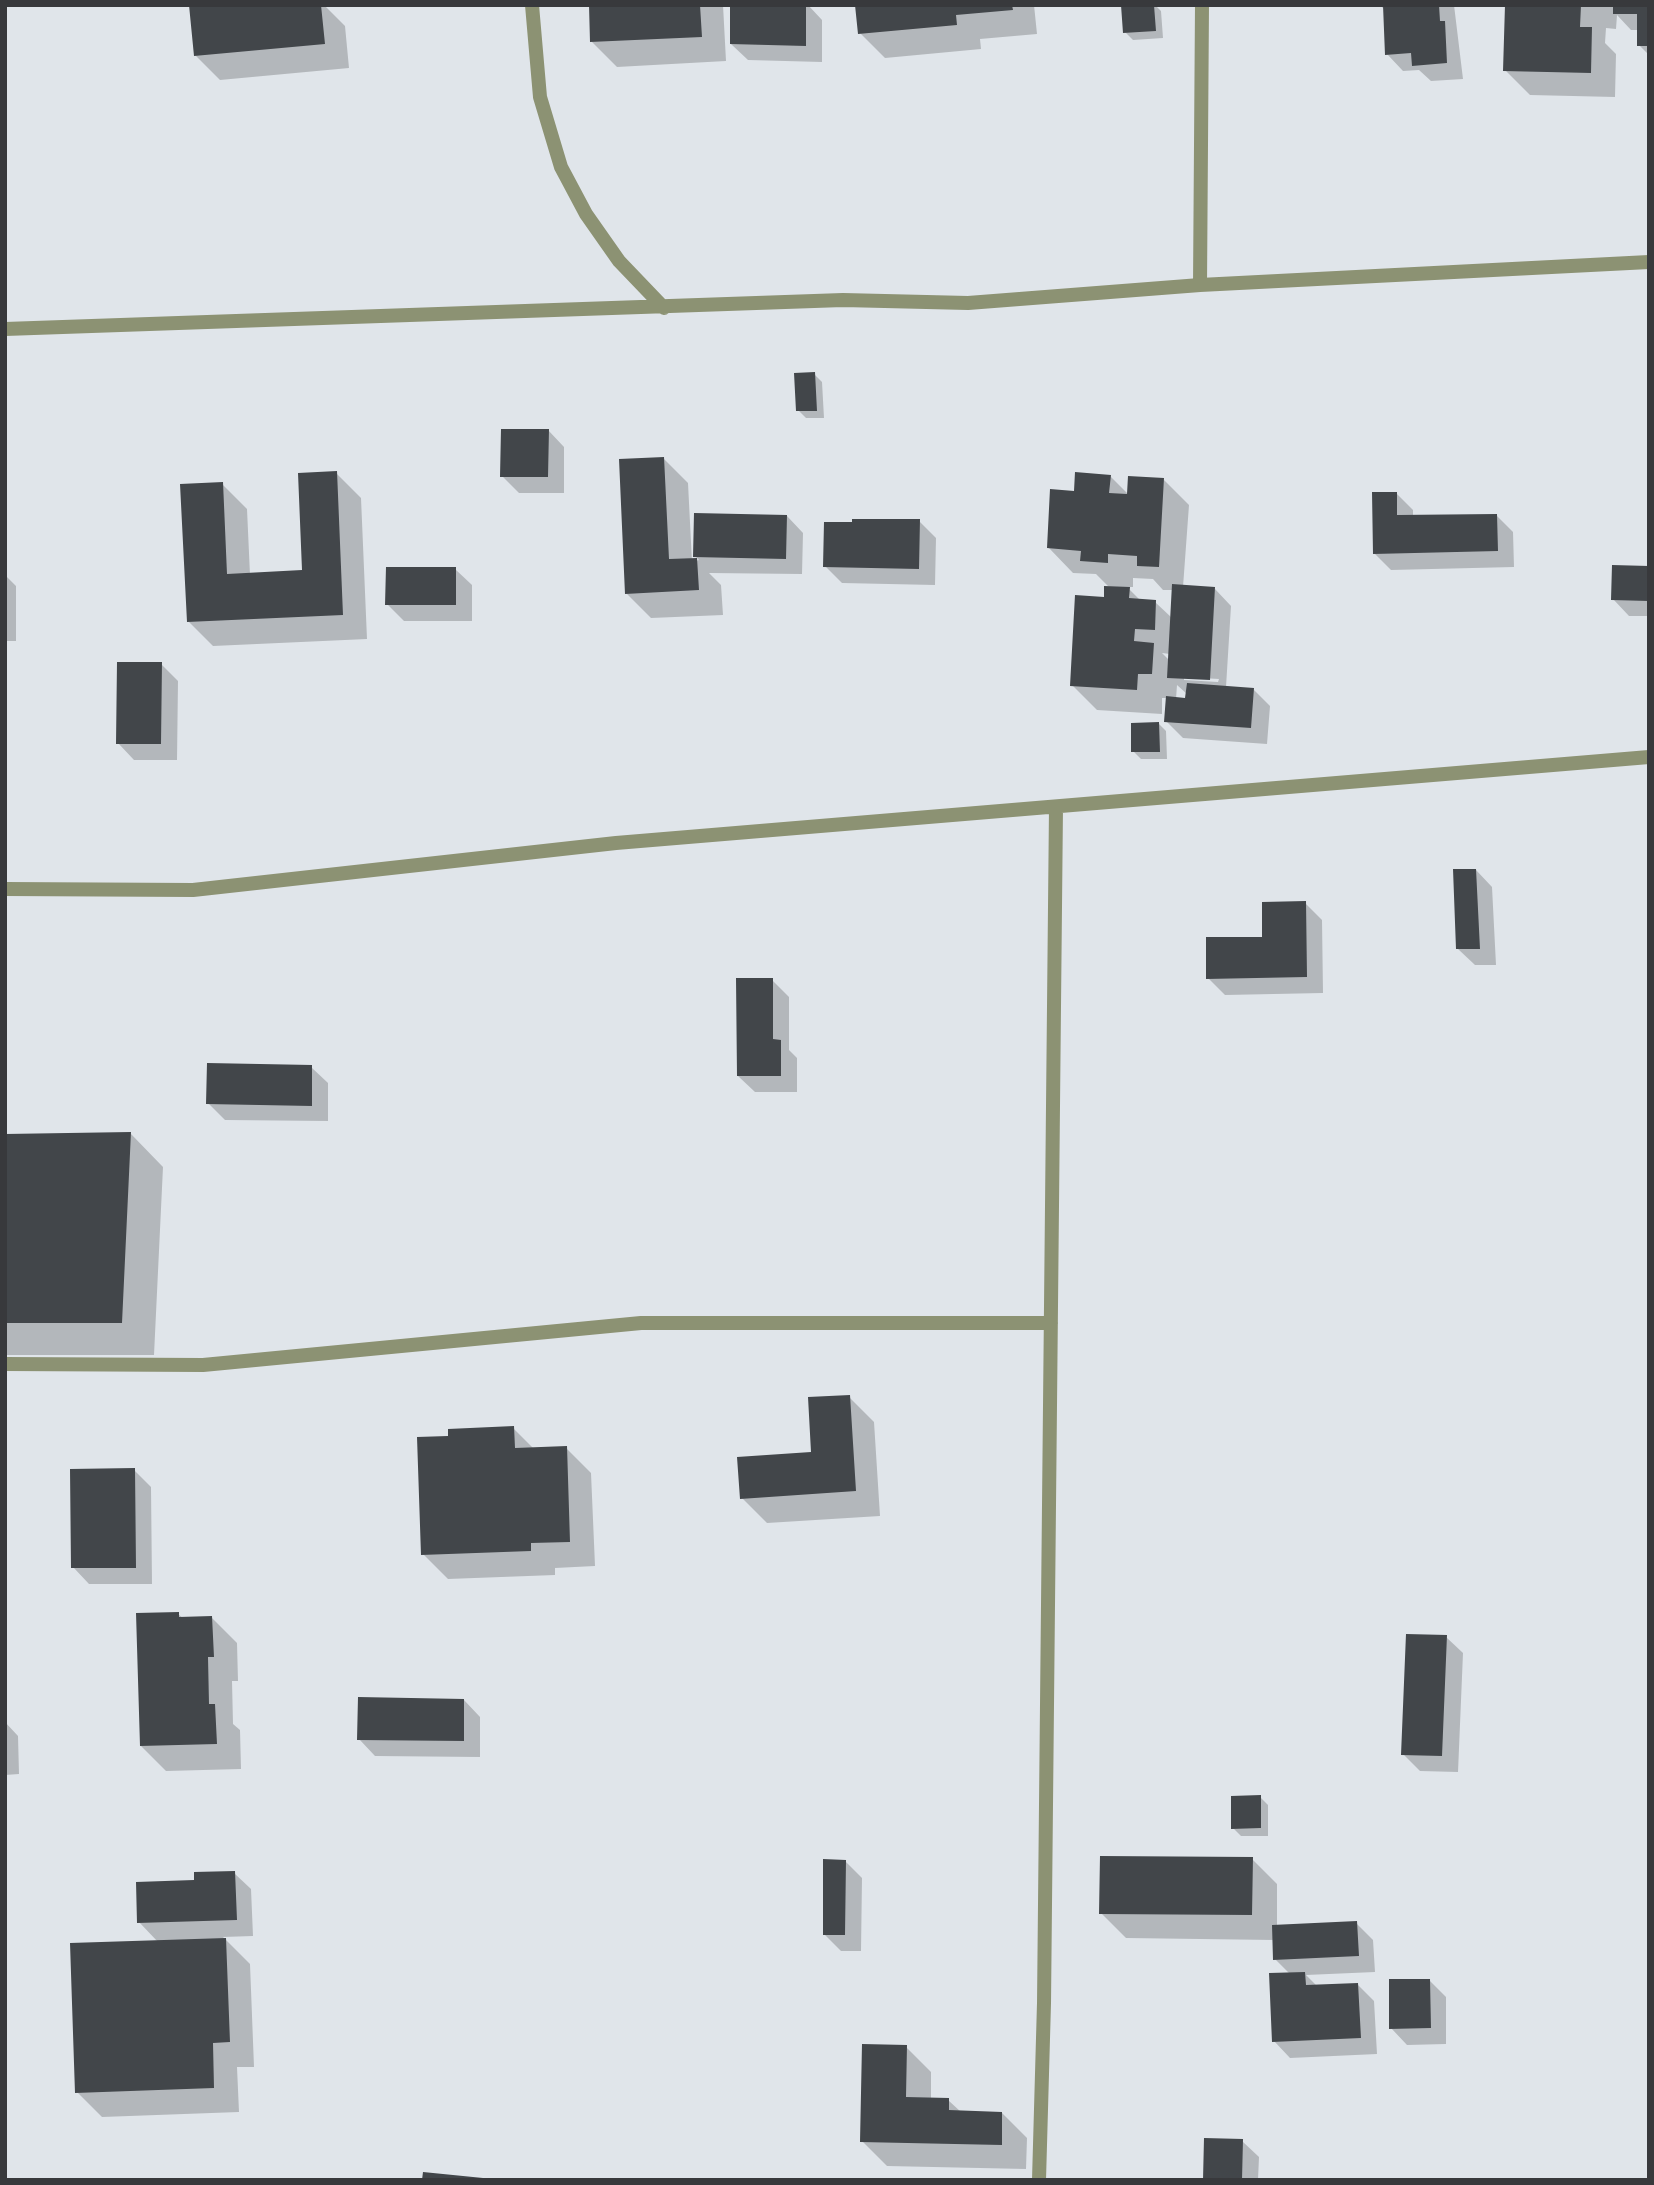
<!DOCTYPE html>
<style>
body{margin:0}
#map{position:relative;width:1654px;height:2185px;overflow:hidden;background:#e0e5ea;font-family:"Archivo Narrow",sans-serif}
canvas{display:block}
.frame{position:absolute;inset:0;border:7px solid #38393c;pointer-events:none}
</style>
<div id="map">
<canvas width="1654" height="2185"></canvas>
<div class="frame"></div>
</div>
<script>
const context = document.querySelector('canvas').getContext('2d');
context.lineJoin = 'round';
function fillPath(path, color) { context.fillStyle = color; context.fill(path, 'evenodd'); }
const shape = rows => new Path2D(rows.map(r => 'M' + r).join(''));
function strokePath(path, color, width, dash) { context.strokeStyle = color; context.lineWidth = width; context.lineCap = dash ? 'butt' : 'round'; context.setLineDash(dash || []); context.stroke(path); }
fillPath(shape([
 [277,5,324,5,345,26,349,68,220,80,195,55],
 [590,5,723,5,726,61,617,67,592,42],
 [732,5,808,5,822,20,822,62,748,60,731,44],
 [857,5,1034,5,1037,34,980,39,981,49,885,58,860,33],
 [1123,5,1155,5,1161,11,1163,38,1133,40,1125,32],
 [1380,5,1454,5,1463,79,1431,81,1419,70,1403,71,1387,54,1385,10],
 [1507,5,1649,5,1649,55,1639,45,1639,30,1631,30,1617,15,1616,29,1606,28,1605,43,1616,54,1615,97,1530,95,1505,70],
 [814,374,822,382,824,418,806,418,798,410],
 [548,430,564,447,564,493,519,493,502,476],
 [663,458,688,483,692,562,699,560,695,556,787,516,803,533,802,574,709,573,721,585,723,615,651,618,626,593],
 [336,473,361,498,367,639,213,646,188,621,222,484,247,509,250,575,304,572],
 [1110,476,1129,495,1164,480,1189,505,1183,587,1215,589,1231,606,1226,687,1253,689,1270,706,1267,744,1183,738,1166,721,1168,698,1162,698,1162,714,1097,710,1072,685,1110,588,1096,574,1073,573,1048,547,1075,493],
 [1133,578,1153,579,1163,590,1173,590,1172,618,1155,602,1141,601,1127,587,1133,587],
 [1162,653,1170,654,1170,661],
 [1184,677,1219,679,1218,682,1184,680],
 [1177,685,1187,694,1187,700,1176,699],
 [1396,493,1413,510,1413,517,1496,515,1513,532,1514,567,1391,570,1374,553],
 [919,521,936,538,935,585,842,583,825,566],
 [1649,568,1649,616,1629,616,1613,599],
 [455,569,472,585,472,621,404,621,387,604],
 [5,575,16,586,16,641,5,641],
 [161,664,178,681,177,760,134,760,118,743],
 [1158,723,1166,731,1167,759,1141,759,1133,751],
 [1476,870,1492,887,1496,965,1475,965,1458,949],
 [1305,903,1322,920,1323,993,1225,995,1208,978,1264,938],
 [772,980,789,997,789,1050,797,1058,797,1092,755,1092,738,1076],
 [311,1067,328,1083,328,1121,225,1120,208,1103],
 [131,1134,163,1167,154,1355,5,1355,5,1135],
 [849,1397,874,1422,880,1516,767,1523,742,1498,813,1453],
 [513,1428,534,1449,566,1448,591,1473,595,1566,555,1568,555,1575,448,1579,423,1554,450,1438],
 [134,1470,151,1487,152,1584,89,1584,73,1567],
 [178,1614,184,1619,212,1618,237,1643,238,1681,232,1681,233,1724,240,1730,241,1769,166,1771,141,1746],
 [1446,1637,1463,1653,1458,1772,1420,1771,1403,1754],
 [464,1700,480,1717,480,1757,375,1756,359,1739],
 [5,1722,18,1736,19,1774,5,1775],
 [1260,1797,1268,1805,1268,1836,1241,1836,1233,1828],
 [1252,1859,1277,1884,1277,1926,1356,1923,1373,1940,1375,1972,1306,1975,1318,1987,1358,1985,1374,2001,1377,2054,1290,2058,1274,2041,1290,1974,1275,1959,1274,1940,1126,1938,1101,1913],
 [845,1861,862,1878,861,1951,841,1951,824,1934],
 [234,1873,251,1889,253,1936,223,1937,250,1964,254,2067,237,2067,239,2112,102,2117,77,2092,158,1942,139,1922,196,1882],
 [5,1897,7,1954,5,1954],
 [1429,1980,1446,1997,1446,2044,1407,2045,1391,2028],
 [906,2047,931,2072,931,2099,948,2100,961,2112,1002,2113,1027,2138,1026,2169,887,2166,862,2141],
 [1242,2141,1259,2157,1258,2180,1205,2180]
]), '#0003');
fillPath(shape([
 [189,5,321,5,325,44,194,56],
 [589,5,700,5,702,37,590,42],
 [730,5,806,5,806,46,730,44],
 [855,5,1012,5,1013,10,956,15,957,25,858,34],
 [1121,5,1154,5,1156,31,1123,33],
 [1383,5,1439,5,1440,21,1445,21,1447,63,1412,66,1411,53,1385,55],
 [1505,5,1581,5,1580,27,1592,27,1591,73,1503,71],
 [1613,5,1649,5,1649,46,1637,46,1637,14,1613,14],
 [815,372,817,411,796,411,794,373],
 [501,429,549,429,548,477,500,477],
 [664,457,669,559,697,558,699,590,625,594,619,459],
 [337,471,343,615,187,622,180,484,223,482,227,574,302,570,298,473],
 [1075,472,1111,475,1109,493,1127,494,1128,476,1164,478,1159,567,1137,566,1137,556,1108,554,1108,563,1080,561,1081,551,1047,548,1050,489,1074,491],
 [1372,492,1397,492,1397,515,1497,514,1498,551,1373,554],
 [694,513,787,515,786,559,693,557],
 [852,519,920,519,919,569,823,567,824,522,852,522],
 [1612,565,1649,566,1649,601,1611,600],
 [386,567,456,567,456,605,385,605],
 [1172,584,1215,587,1210,680,1167,678],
 [1104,586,1130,587,1129,598,1156,600,1155,630,1135,629,1134,641,1154,643,1152,674,1138,674,1137,690,1070,686,1075,595,1104,597],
 [117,662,162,662,161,744,116,744],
 [1187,683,1254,688,1251,728,1164,722,1166,696,1185,698],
 [1159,722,1160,752,1131,752,1131,723],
 [1453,869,1476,869,1480,949,1456,949],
 [1306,901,1307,977,1206,979,1206,937,1262,937,1262,902],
 [736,978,773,978,773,1039,781,1040,781,1076,737,1076],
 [207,1063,312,1065,312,1106,206,1104],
 [131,1132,122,1323,5,1323,5,1134],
 [850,1395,856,1491,740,1499,737,1457,811,1452,808,1397],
 [514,1426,515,1448,567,1446,570,1542,531,1543,531,1551,421,1555,417,1437,448,1436,448,1429],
 [135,1468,136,1568,71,1568,70,1469],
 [179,1612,179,1617,212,1616,214,1657,208,1657,209,1704,215,1704,217,1744,140,1746,136,1613],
 [1406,1634,1447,1635,1442,1756,1401,1755],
 [358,1697,464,1699,464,1741,357,1740],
 [1261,1795,1261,1828,1231,1829,1231,1796],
 [1100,1856,1253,1857,1252,1915,1099,1914],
 [823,1859,846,1860,845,1935,823,1935],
 [235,1871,237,1920,137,1923,136,1882,194,1880,194,1872],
 [1357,1921,1359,1956,1273,1960,1272,1925],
 [226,1938,230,2042,213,2043,214,2088,75,2093,70,1943],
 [1305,1972,1306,1985,1358,1983,1361,2038,1272,2042,1269,1973],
 [1389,1979,1430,1979,1431,2028,1389,2029],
 [862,2044,907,2045,906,2097,949,2098,949,2110,1002,2112,1002,2145,860,2142],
 [1204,2138,1243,2139,1242,2180,1203,2180],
 [423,2172,483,2178,483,2180,422,2180]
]), '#42464a');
strokePath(shape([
 [532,5,540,97,561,167,586,214,619,261,664,308],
 [1200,285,1202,5],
 [5,329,843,300,968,303,1200,285,1649,262],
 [5,889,193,890,616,843,1649,757],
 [5,1364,203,1365,641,1323,1051,1323],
 [1039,2180,1044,2003,1056,807]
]), '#8c9273', 14);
</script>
